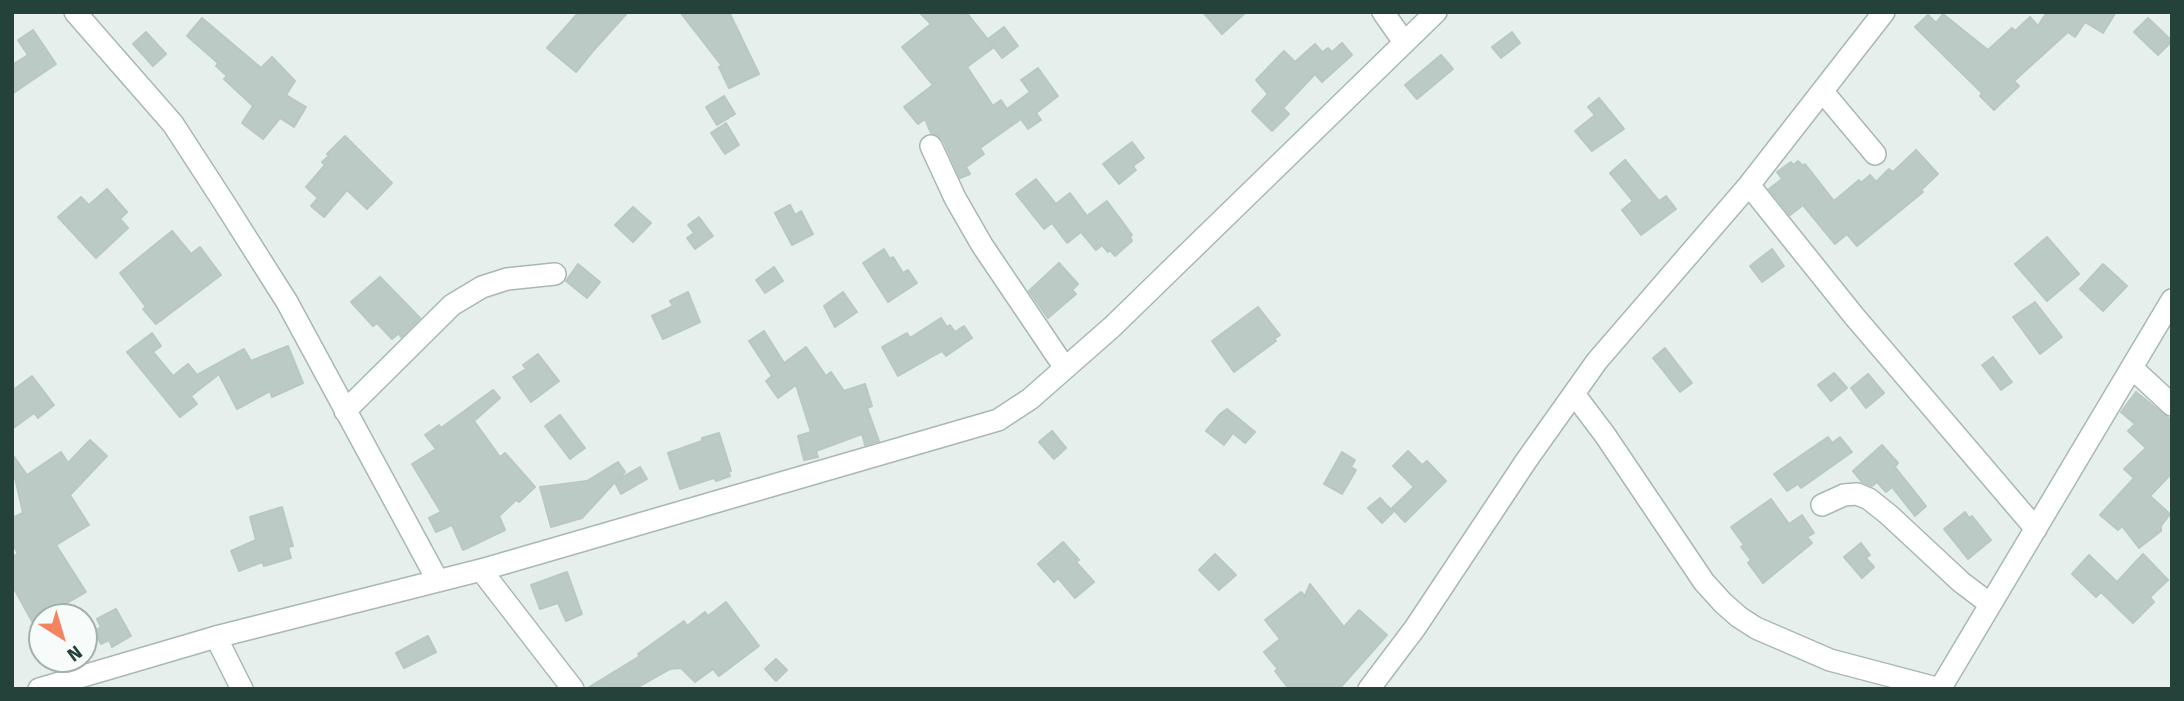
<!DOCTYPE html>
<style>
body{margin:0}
#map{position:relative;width:2184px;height:701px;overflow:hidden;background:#e6efeb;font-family:"Fira Sans",sans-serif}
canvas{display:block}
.frame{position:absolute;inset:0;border:14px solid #24423a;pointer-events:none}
.north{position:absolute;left:28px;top:603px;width:70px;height:70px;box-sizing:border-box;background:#f7fbf9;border:2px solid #a3b1ad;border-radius:50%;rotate:143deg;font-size:19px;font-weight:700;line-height:28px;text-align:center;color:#24423a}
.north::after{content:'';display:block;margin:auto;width:24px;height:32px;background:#f4845f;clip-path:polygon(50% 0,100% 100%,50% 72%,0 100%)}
</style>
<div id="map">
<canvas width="2184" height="701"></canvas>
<div class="frame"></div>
<div class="north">N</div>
</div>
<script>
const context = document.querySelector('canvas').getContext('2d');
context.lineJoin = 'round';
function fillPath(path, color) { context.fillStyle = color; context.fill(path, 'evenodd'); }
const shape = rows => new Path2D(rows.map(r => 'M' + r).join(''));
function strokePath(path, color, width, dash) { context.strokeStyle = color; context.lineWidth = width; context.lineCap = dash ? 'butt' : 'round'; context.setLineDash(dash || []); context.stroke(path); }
const building = shape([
 [579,12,628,12,593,51,576,72,547,48,579,12],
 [680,12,729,12,759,74,729,88,719,67,722,66,680,12],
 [919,12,966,12,994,47,967,67,993,106,1001,100,1007,109,1030,92,1021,80,1038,68,1058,96,1036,113,1041,120,1028,129,1021,119,980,148,984,154,966,167,970,174,960,178,943,140,938,135,931,133,925,119,918,124,904,107,933,85,902,47,931,24,919,12],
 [1203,12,1246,12,1222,34,1203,12],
 [2047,12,2116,12,2103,33,2085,22,2075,37,2068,32,2014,81,2019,86,1994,110,1980,96,1982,93,1915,27,1928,15,1936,23,1943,14,1988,50,2012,28,2015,31,2030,17,2038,26,2047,12],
 [202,18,261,68,272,57,295,81,286,95,306,107,294,127,280,118,263,139,242,123,253,106,224,79,227,76,216,66,218,63,187,36,202,18],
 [2148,18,2172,41,2158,55,2134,32,2148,18],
 [1004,27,1018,46,1002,58,988,39,1004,27],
 [33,30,56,64,12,94,12,65,28,55,18,40,33,30],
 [146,32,166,54,153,66,133,44,146,32],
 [1512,32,1520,43,1501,58,1492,47,1512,32],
 [1342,43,1352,55,1322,82,1315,74,1283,108,1289,114,1272,131,1252,111,1268,94,1256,80,1284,51,1295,62,1315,44,1322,52,1328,48,1332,52,1342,43],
 [1441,55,1453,69,1417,99,1405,85,1441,55],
 [724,96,735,114,717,125,706,107,724,96],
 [1599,98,1624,129,1592,151,1575,131,1595,115,1588,107,1599,98],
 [726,123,739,145,725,154,711,133,726,123],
 [345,136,392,183,367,209,347,190,324,217,311,206,318,198,306,187,325,165,322,162,329,156,327,154,345,136],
 [1132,142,1144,158,1133,166,1136,170,1119,184,1103,164,1132,142],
 [1916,150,1938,174,1921,190,1923,192,1857,246,1847,234,1835,244,1803,205,1790,215,1769,189,1782,179,1777,172,1791,162,1793,165,1798,161,1803,166,1805,164,1834,201,1859,180,1861,183,1870,175,1876,182,1889,169,1893,172,1916,150],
 [1625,160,1659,201,1666,196,1676,209,1641,235,1622,210,1633,201,1610,173,1625,160],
 [1036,179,1056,204,1070,193,1087,216,1107,201,1132,235,1130,236,1132,241,1115,256,1110,250,1108,252,1102,245,1096,250,1081,232,1067,243,1052,223,1044,229,1016,194,1036,179],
 [107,189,127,212,120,219,128,228,96,258,58,217,81,197,89,205,107,189],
 [790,205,795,215,801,211,813,234,792,245,775,213,790,205],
 [633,207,651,223,633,242,615,225,633,207],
 [699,217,713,236,695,249,687,238,694,233,688,225,699,217],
 [172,231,191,254,200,247,221,275,156,324,143,309,146,307,120,273,172,231],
 [2047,237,2079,274,2047,301,2015,264,2047,237],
 [884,249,890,259,893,257,903,273,908,270,917,283,888,302,863,263,884,249],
 [1772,249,1784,266,1762,282,1750,266,1772,249],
 [1059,263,1078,284,1072,290,1076,294,1048,318,1029,291,1059,263],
 [578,264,600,282,587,298,566,281,578,264],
 [2103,264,2127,286,2103,311,2080,289,2103,264],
 [774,267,783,281,765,293,756,280,774,267],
 [380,277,420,318,401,337,399,333,392,339,377,323,373,326,351,302,380,277],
 [688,292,700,322,663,339,652,316,673,306,670,301,688,292],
 [843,292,857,312,835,327,824,306,843,292],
 [2035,302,2062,337,2040,354,2013,317,2035,302],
 [1258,307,1280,335,1274,339,1276,341,1234,372,1212,341,1258,307],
 [941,318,947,327,950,325,955,332,964,326,972,338,946,356,942,351,898,376,882,347,907,333,910,338,941,318],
 [764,331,784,363,806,347,826,376,831,372,844,391,865,384,872,406,867,408,879,441,865,445,862,434,816,451,818,457,804,460,798,436,811,432,796,385,778,398,766,381,772,376,749,341,764,331],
 [152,333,161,346,153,352,173,376,188,364,197,375,244,349,251,361,288,346,303,383,272,397,270,391,237,409,219,374,191,396,197,404,180,417,127,352,152,333],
 [1665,348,1692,383,1680,392,1653,358,1665,348],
 [538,354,559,381,531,402,513,377,526,369,523,365,538,354],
 [1993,357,2012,382,2001,390,1982,365,1993,357],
 [1834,373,1847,388,1831,401,1818,385,1834,373],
 [1868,374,1884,393,1866,408,1851,388,1868,374],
 [32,376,54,405,38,418,34,413,12,429,12,391,32,376],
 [493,390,500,398,474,421,500,457,505,453,535,487,519,502,516,500,499,516,505,530,463,550,452,525,436,532,429,518,441,512,412,464,436,449,425,435,439,425,441,428,493,390],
 [2136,392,2172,421,2172,473,2150,496,2170,514,2161,526,2161,531,2139,548,2122,526,2118,530,2100,515,2134,478,2124,469,2146,448,2128,431,2135,424,2121,412,2136,392],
 [1227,409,1255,432,1245,443,1233,433,1224,445,1206,431,1220,414,1227,409],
 [560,415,585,448,570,459,545,426,560,415],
 [1052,431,1066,448,1054,459,1039,442,1052,431],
 [719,433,731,471,728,472,730,476,716,481,714,478,680,489,668,453,702,441,702,438,719,433],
 [1828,437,1832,443,1840,437,1852,452,1801,488,1798,484,1787,491,1774,474,1828,437],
 [90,440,107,456,70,495,89,525,56,545,86,592,33,623,12,585,12,557,18,554,12,542,12,518,23,513,12,465,12,454,27,475,61,452,68,463,90,440],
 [1882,445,1898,463,1895,467,1926,506,1915,516,1892,487,1886,492,1877,482,1872,486,1862,482,1853,471,1882,445],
 [1408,451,1422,465,1427,461,1446,481,1405,522,1392,508,1414,487,1393,466,1408,451],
 [1342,452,1355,460,1351,467,1356,470,1342,494,1324,484,1342,452],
 [618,462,625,472,617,480,640,467,647,479,621,494,615,482,582,518,551,527,540,487,587,481,618,462],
 [1380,498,1393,512,1382,523,1368,508,1380,498],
 [1771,499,1789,524,1802,515,1814,533,1807,537,1812,543,1763,583,1748,563,1751,560,1741,547,1744,545,1731,527,1771,499],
 [282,507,293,546,288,547,291,558,264,566,262,562,239,571,231,551,256,540,250,517,282,507],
 [1965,512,1969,518,1972,516,1991,540,1968,559,1944,529,1965,512],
 [1063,542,1079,560,1076,562,1094,582,1075,598,1058,578,1054,582,1038,564,1063,542],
 [1861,543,1870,555,1866,558,1874,567,1862,578,1844,557,1861,543],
 [1215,554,1236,575,1219,590,1199,570,1215,554],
 [2143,554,2168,580,2150,597,2154,602,2133,623,2101,592,2096,597,2072,574,2089,555,2117,582,2143,554],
 [567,572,582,614,566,621,558,603,540,609,531,585,567,572],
 [1310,584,1344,627,1359,610,1387,635,1339,689,1289,689,1275,671,1278,669,1264,652,1280,639,1265,620,1301,592,1305,596,1310,584],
 [726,602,759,646,719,676,713,669,695,682,681,668,670,669,635,689,586,689,640,656,638,654,684,621,687,626,705,612,708,616,726,602],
 [116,609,131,636,112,647,109,640,101,644,94,631,101,627,97,619,116,609],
 [428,636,436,652,404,668,396,653,428,636],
 [776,659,787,670,776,681,765,669,776,659]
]);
fillPath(building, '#bbcac4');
strokePath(building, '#b8c9c2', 2);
const minor = shape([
 [75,12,173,124,223,201,287,302,438,581],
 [1383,12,1404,42],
 [1823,92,1875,154],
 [931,146,955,198,982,245,1065,368],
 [1749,185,1854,316,2036,529],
 [2132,368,2172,405],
 [1574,394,1605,435,1704,582,1723,603,1739,617,1756,628,1830,660,1940,689],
 [345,411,452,305,482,287,507,279,555,274],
 [1822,505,1844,495,1857,494,1869,499,1889,515,1961,582,1990,604],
 [481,570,573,689],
 [216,637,242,689],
 [39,689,216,637,481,570,998,420,1030,399,1112,327,1436,12],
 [1369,689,1415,628,1526,461,1597,361,1749,185,1884,12],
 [1940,689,2172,300]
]);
strokePath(minor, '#a8b8b2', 24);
strokePath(minor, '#fff', 21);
</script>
